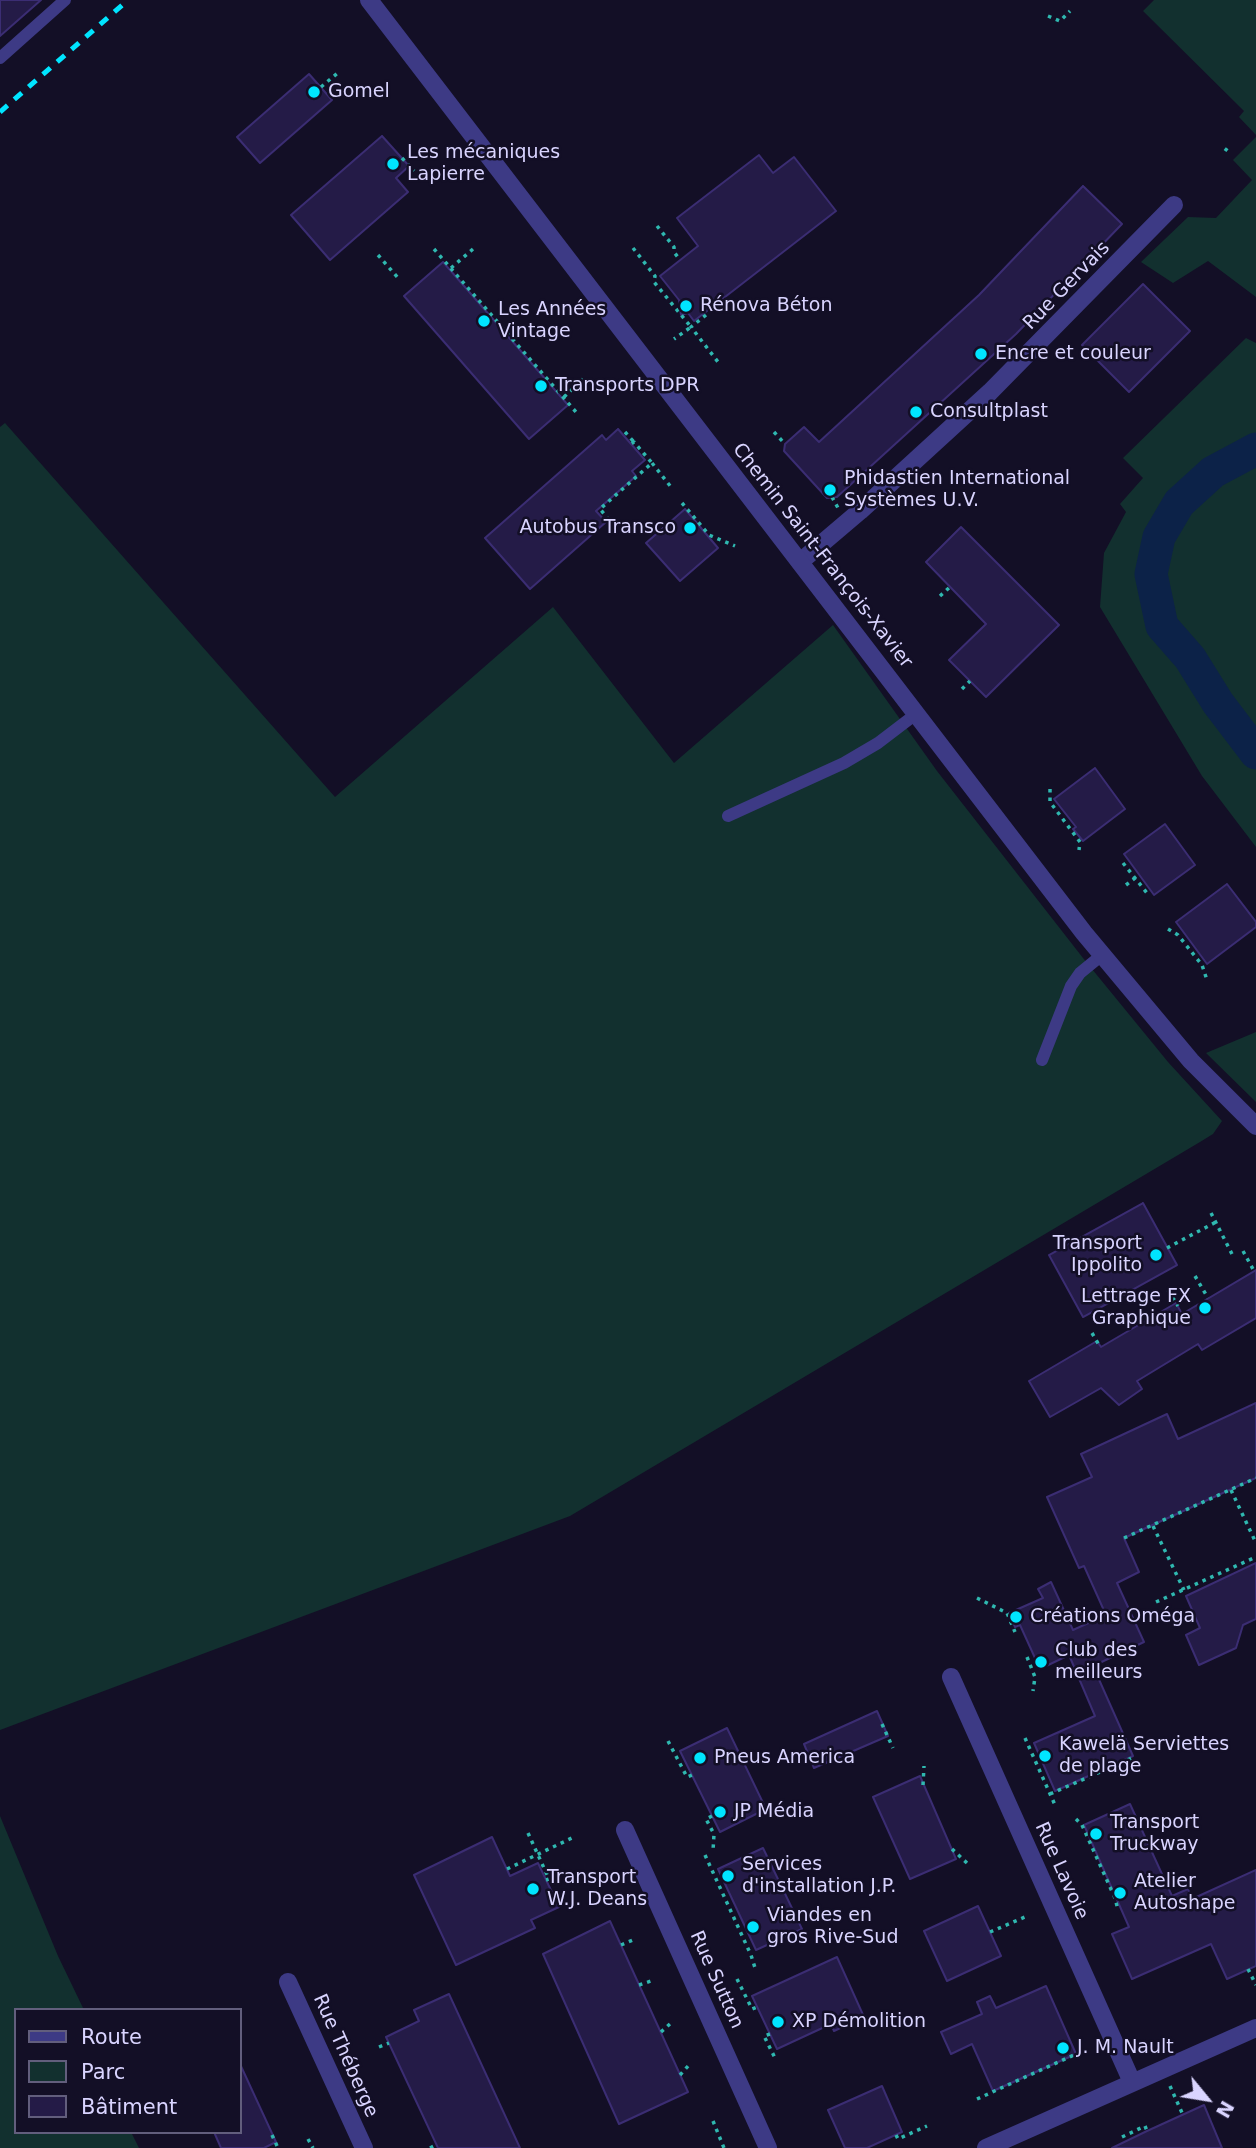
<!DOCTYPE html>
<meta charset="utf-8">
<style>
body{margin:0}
#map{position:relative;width:1256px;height:2148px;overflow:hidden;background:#130f26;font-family:"DejaVu Sans",sans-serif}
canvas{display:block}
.legend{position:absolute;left:14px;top:2008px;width:228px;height:126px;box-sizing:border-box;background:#130f26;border:2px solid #625e7d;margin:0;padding:9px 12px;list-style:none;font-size:21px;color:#d9d4ff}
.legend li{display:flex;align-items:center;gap:14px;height:35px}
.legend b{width:35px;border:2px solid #625e7d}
.north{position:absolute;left:1172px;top:2064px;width:70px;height:70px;-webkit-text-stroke:5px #130f26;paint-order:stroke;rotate:120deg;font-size:19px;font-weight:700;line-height:28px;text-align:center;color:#d9d4ff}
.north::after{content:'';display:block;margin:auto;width:24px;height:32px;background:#d9d4ff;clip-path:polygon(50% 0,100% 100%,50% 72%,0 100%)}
</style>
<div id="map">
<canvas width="1256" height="2148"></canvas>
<ul class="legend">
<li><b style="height:9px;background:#3d3a85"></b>Route</li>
<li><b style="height:19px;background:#12302f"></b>Parc</li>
<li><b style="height:19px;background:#241b47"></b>Bâtiment</li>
</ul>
<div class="north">N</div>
</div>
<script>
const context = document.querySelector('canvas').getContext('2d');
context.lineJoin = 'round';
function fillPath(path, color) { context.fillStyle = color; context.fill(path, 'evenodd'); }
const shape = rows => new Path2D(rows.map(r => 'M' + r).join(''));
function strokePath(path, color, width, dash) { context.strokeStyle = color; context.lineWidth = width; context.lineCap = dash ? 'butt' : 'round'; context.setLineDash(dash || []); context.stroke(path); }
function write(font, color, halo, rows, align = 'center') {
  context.font = font + ' "DejaVu Sans",sans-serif'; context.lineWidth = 5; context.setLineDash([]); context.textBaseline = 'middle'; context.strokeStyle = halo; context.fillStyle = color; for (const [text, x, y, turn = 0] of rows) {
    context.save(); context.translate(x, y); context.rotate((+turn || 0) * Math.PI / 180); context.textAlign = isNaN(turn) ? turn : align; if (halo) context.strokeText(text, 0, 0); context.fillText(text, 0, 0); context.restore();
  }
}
fillPath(shape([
 [1154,0,1256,0,1256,135,1239,117,1244,111,1143,11],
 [1256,137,1256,297,1208,261,1173,283,1141,262,1188,217,1216,218,1252,180,1233,160],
 [1246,338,1256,343,1256,847,1202,776,1100,607,1104,553,1126,512,1120,504,1143,478,1123,458],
 [5,423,335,797,553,607,674,763,833,625,937,771,1083,958,1168,1062,1222,1121,1213,1134,1200,1142,570,1516,0,1730,0,427],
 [1256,1032,1256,1102,1206,1053],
 [0,1816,58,1956,84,2010,16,2010,16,2132,131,2132,139,2148,0,2148]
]), '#12302f');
strokePath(shape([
 [1256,449,1213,472,1179,503,1159,537,1151,574,1162,626,1190,658,1218,703,1256,753]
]), '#0c2248', 33);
const building = shape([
 [0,0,41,0,0,36,0,0],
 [309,74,332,100,260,163,237,137,309,74],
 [382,136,409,166,396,178,408,192,330,260,291,215,382,136],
 [759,155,773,173,794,157,836,211,694,321,688,313,681,315,679,300,660,276,698,246,677,218,759,155],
 [1083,186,1122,224,1016,334,837,497,827,498,784,451,785,444,804,427,819,442,979,295,1083,186],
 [443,262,568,405,529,439,404,296,443,262],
 [1143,284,1190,331,1129,392,1082,345,1143,284],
 [618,429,645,460,632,471,636,476,596,511,606,522,530,589,485,538,602,435,606,440,618,429],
 [685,509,718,548,680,581,646,543,685,509],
 [961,527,1059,625,986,697,949,660,986,624,926,562,961,527],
 [1095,768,1125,809,1083,841,1073,829,1076,827,1054,799,1095,768],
 [1165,824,1195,865,1154,895,1124,854,1165,824],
 [1227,884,1256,922,1256,927,1207,964,1176,922,1227,884],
 [1143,1203,1177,1265,1083,1317,1049,1255,1143,1203],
 [1256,1270,1256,1318,1202,1350,1198,1344,1137,1381,1142,1389,1119,1405,1101,1388,1050,1417,1029,1381,1097,1341,1101,1347,1176,1303,1182,1314,1256,1270],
 [1256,1403,1256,1478,1124,1538,1139,1572,1117,1583,1144,1642,1093,1666,1133,1756,1055,1791,1034,1743,1095,1716,1069,1655,1040,1669,1020,1625,1015,1627,1009,1613,1043,1598,1038,1589,1051,1582,1073,1630,1106,1615,1084,1566,1079,1568,1047,1497,1092,1477,1081,1454,1167,1414,1178,1439,1256,1403],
 [1256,1563,1256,1619,1243,1625,1236,1648,1199,1665,1186,1635,1200,1628,1186,1596,1256,1563],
 [877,1711,888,1736,814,1768,804,1744,877,1711],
 [727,1728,766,1809,720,1832,680,1751,727,1728],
 [920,1776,956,1859,910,1879,873,1797,920,1776],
 [1130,1804,1172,1896,1188,1889,1192,1899,1256,1870,1256,1966,1227,1979,1211,1944,1132,1979,1112,1934,1129,1927,1084,1825,1130,1804],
 [492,1837,510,1876,538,1863,559,1907,531,1920,535,1928,456,1965,414,1875,492,1837],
 [763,1848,802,1929,756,1950,718,1869,763,1848],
 [978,1906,1001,1956,947,1981,924,1931,978,1906],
 [610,1921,688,2092,619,2124,543,1954,610,1921],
 [837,1957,864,2017,834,2031,831,2024,777,2049,752,1996,837,1957],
 [1046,1986,1076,2054,993,2091,972,2044,951,2054,941,2032,982,2014,977,2002,990,1996,996,2008,1046,1986],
 [449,1994,520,2148,438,2148,386,2037,419,2021,414,2010,449,1994],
 [240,2064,276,2142,264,2148,221,2148,214,2132,240,2132,240,2064],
 [882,2086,902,2132,867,2148,845,2148,828,2110,882,2086],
 [1204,2105,1222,2148,1112,2148,1147,2131,1204,2105]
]);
fillPath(building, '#241b47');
strokePath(building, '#3b2d73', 2);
strokePath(shape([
 [1048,16,1060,21,1070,11],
 [321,87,340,71],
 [1225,151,1229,146],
 [402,158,414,171],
 [657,226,674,247,674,252,680,260],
 [633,248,655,276,654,282,691,327,674,339],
 [434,249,576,412],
 [378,255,399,279],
 [451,268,473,249],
 [706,315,691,327,718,362],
 [564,397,583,379],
 [625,432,634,442],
 [774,432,785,444],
 [652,463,671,487],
 [832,497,838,508],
 [682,503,709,535,735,546],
 [609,520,600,509,652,463,634,442,631,444],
 [940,596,951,586],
 [962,689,970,681],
 [1050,789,1050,802,1080,842,1079,850],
 [1123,863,1147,893],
 [1126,885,1139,875],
 [1168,929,1178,935,1202,965,1207,980],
 [1211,1213,1233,1256],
 [1167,1248,1216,1222],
 [1243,1251,1254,1271],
 [1195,1276,1208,1298],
 [1168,1290,1178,1306],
 [1092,1333,1099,1345],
 [1231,1490,1256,1543],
 [1153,1526,1184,1590],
 [1124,1538,1256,1478],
 [977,1598,1007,1613,1015,1632],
 [1156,1602,1256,1557],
 [1027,1657,1035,1677,1033,1691],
 [882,1724,893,1748],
 [1025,1738,1055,1805],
 [668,1741,687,1777,692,1775],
 [1127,1761,1131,1771],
 [923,1785,924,1766],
 [1050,1794,1132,1758],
 [712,1816,706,1819,714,1834,713,1851],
 [1076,1819,1082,1825,1115,1898,1118,1910],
 [528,1833,549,1879,546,1880],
 [952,1849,968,1864],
 [705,1855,751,1955,756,1971],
 [507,1869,574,1837],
 [990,1932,1025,1917],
 [621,1945,633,1940],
 [1248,1969,1256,1985],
 [737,1979,752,2009,757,2007],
 [639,1985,651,1981],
 [661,2032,671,2023],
 [770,2034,764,2036,776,2060],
 [379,2047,389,2043],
 [680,2075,689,2065],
 [1170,2086,1183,2115],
 [977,2099,1076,2054],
 [713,2121,724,2148],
 [272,2135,278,2148],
 [896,2135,898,2139,927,2126],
 [1122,2137,1145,2126,1147,2131],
 [308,2139,313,2148],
 [430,2148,436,2145]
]), '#2fb8b0', 3.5, [3.5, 5]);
strokePath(shape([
 [0,58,65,0],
 [728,816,844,763,878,743,916,714],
 [1042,1060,1071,986,1080,973,1102,955]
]), '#3d3a85', 12);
strokePath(shape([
 [800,562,860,511,990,392,1174,205],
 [951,1677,1132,2082],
 [625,1830,768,2148],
 [288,1982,364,2148],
 [986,2148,1256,2028]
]), '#3d3a85', 18);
strokePath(shape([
 [369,0,1084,933,1191,1061,1256,1126]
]), '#3d3a85', 18);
strokePath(shape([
 [0,112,128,0]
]), '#00e5ff', 5, [10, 9]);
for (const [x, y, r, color] of [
 [314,92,7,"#00e5ff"],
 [393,164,7,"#00e5ff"],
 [686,306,7,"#00e5ff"],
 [484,321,7,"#00e5ff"],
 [981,354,7,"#00e5ff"],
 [541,386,7,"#00e5ff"],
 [916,412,7,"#00e5ff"],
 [830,490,7,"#00e5ff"],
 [690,528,7,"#00e5ff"],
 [1156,1255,7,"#00e5ff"],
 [1205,1308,7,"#00e5ff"],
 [1016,1617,7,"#00e5ff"],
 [1041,1662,7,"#00e5ff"],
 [1045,1756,7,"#00e5ff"],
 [700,1758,7,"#00e5ff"],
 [720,1812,7,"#00e5ff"],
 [1096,1834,7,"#00e5ff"],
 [728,1876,7,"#00e5ff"],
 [533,1889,7,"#00e5ff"],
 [1120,1893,7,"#00e5ff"],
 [753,1927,7,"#00e5ff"],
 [778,2022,7,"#00e5ff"],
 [1063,2048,7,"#00e5ff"]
]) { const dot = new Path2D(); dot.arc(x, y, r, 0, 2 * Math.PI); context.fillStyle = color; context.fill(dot); strokePath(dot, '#130f26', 2.5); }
write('19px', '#d9d4ff', '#130f26', [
 ["Gomel",328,92],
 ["Les mécaniques",407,153],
 ["Lapierre",407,175],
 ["Rénova Béton",700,306],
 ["Les Années",498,310],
 ["Vintage",498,332],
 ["Encre et couleur",995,354],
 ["Transports DPR",555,386],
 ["Consultplast",930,412],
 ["Phidastien International",844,479],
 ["Systèmes U.V.",844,501],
 ["Autobus Transco",676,528,"right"],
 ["Transport",1142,1244,"right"],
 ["Ippolito",1142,1266,"right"],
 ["Lettrage FX",1191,1297,"right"],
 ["Graphique",1191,1319,"right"],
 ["Créations Oméga",1030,1617],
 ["Club des",1055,1651],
 ["meilleurs",1055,1673],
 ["Kawelä Serviettes",1059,1745],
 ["de plage",1059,1767],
 ["Pneus America",714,1758],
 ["JP Média",734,1812],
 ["Transport",1110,1823],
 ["Truckway",1110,1845],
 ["Services",742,1865],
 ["d'installation J.P.",742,1887],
 ["Transport",547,1878],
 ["W.J. Deans",547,1900],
 ["Atelier",1134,1882],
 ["Autoshape",1134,1904],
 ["Viandes en",767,1916],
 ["gros Rive-Sud",767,1938],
 ["XP Démolition",792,2022],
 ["J. M. Nault",1077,2048]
], 'left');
write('19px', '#d9d4ff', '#130f26', [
 ["Rue Gervais",1067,286,-46],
 ["Chemin Saint-François-Xavier",822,556,52],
 ["Rue Lavoie",1061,1871,66],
 ["Rue Sutton",716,1980,66],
 ["Rue Théberge",345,2056,66]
]);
</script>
